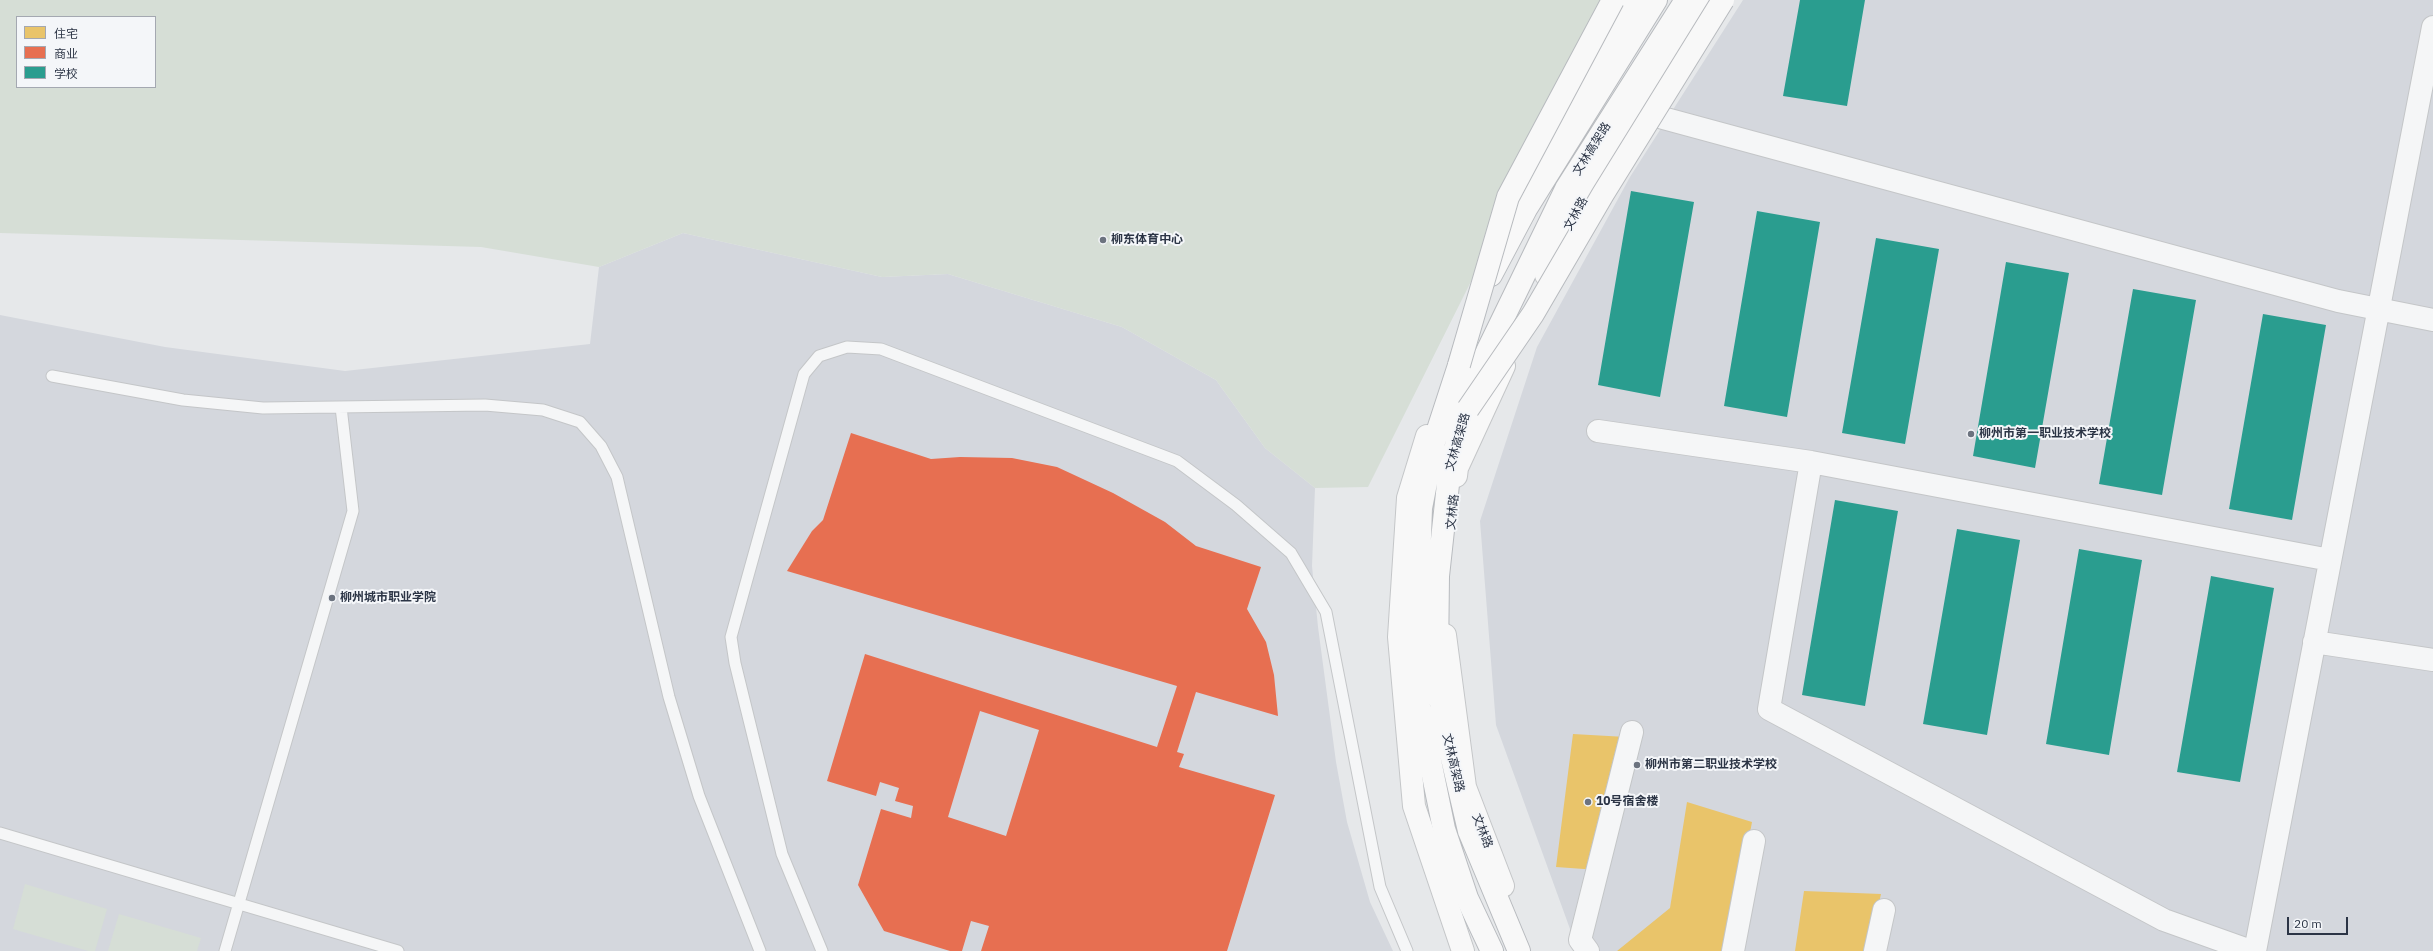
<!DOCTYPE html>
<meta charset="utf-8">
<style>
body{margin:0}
#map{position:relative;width:2433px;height:951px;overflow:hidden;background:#e6e8ea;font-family:"IBM Plex Sans","Noto Sans SC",sans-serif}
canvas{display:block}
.legend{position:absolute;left:16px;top:16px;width:140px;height:72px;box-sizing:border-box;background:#f4f6f9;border:1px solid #a4a8b1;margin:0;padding:5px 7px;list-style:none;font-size:12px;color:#2b3445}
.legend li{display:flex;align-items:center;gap:8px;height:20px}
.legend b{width:20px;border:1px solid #a4a8b1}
.scale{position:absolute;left:2287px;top:917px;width:61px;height:18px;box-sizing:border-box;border:2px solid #2b3445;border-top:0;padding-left:5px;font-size:12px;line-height:14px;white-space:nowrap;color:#2b3445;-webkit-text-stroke:3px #f4f6f9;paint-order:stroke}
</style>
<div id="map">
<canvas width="2433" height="951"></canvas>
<ul class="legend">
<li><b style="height:11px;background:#e9c46a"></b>住宅</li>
<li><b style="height:11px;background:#e76f51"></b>商业</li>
<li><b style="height:11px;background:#2a9d8f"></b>学校</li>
</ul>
<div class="scale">20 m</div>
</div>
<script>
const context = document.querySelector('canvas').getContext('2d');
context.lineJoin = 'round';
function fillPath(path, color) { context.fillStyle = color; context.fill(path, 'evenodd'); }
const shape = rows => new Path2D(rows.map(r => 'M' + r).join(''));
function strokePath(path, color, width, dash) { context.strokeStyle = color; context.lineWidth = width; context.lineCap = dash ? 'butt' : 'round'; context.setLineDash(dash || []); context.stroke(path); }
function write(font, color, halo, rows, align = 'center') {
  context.font = font + ' "IBM Plex Sans","Noto Sans SC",sans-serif'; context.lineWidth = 4; context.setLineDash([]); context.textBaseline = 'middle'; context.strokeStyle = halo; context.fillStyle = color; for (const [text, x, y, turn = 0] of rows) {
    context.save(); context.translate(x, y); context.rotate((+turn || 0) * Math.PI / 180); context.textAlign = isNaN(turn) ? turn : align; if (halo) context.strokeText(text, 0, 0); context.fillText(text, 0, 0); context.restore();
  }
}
fillPath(shape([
 [1743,0,2433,0,2433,951,1578,951,1496,725,1480,521,1537,347,1630,177],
 [683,233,882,277,948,274,1122,327,1216,380,1265,448,1315,488,1312,566,1318,627,1336,762,1347,822,1370,902,1393,951,0,951,0,315,165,347,345,371,590,344,599,267]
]), '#d4d7dd');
fillPath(shape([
 [0,0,1612,0,1368,487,1315,488,1265,448,1216,380,1122,327,948,274,882,277,683,233,599,267,481,247,0,233],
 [17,17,155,17,155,87,17,87],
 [25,884,107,909,95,951,88,951,13,929],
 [119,914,201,938,197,951,108,951]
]), '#d6ded6');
fillPath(shape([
 [1573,734,1626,737,1598,870,1556,867],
 [1687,802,1752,822,1728,951,1617,951,1670,908],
 [1804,891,1881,894,1868,951,1795,951]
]), '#e9c46a');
fillPath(shape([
 [851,433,931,459,960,457,1012,458,1057,467,1113,493,1165,522,1196,546,1261,567,1247,609,1266,642,1274,675,1278,716,1196,692,1177,752,1184,754,1179,767,1275,795,1227,951,981,951,989,926,971,921,962,951,950,951,884,931,858,885,881,809,911,818,913,806,895,801,899,788,880,782,876,796,827,781,865,654,1157,747,1177,686,787,571,812,531,823,520],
 [980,711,1039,730,1006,836,948,817]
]), '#e76f51');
fillPath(shape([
 [1800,0,1865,0,1847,106,1783,96],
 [1631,191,1694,202,1660,397,1598,385],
 [1757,211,1820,222,1787,417,1724,406],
 [1876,238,1939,249,1905,444,1842,433],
 [2006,262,2069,273,2035,468,1973,456],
 [2133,289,2196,300,2162,495,2099,484],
 [2263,314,2326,325,2292,520,2229,509],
 [1835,500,1898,511,1865,706,1802,695],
 [1957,529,2020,540,1987,735,1923,724],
 [2079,549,2142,560,2109,755,2046,744],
 [2211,576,2274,588,2240,782,2177,772]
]), '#2a9d8f');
const service = shape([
 [52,376,183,400,263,408,485,405,543,410,580,422,601,446,617,477,669,697,699,796,760,951],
 [0,833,398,951],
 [225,951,353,511,341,407],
 [822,951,782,854,735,663,731,637,804,374,819,356,847,347,881,349,1177,461,1236,505,1291,553,1326,612,1380,887,1407,951]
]);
const minor = shape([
 [1637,111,2338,301,2433,320],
 [1598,431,1811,462,2330,560],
 [1811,462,1769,709,2164,920,2251,951],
 [2314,642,2433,660],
 [1588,951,1580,940,1632,732],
 [1733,951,1754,841],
 [1875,951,1884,910],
 [2255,951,2433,27]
]);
const secondary = shape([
 [1525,185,1635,0],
 [1546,275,1576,211,1637,111,1701,0],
 [1427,436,1408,498,1399,637,1414,806,1463,951],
 [1456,476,1457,468,1504,366],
 [1445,635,1465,787,1503,886]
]);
const trunk = shape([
 [1491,275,1526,209,1656,0],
 [1465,347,1434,442,1421,508,1417,618,1419,707,1444,829,1467,898,1492,951],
 [1519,951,1469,831,1442,715,1437,659,1438,576,1450,466,1479,368,1566,189,1686,0]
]);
strokePath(service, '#c4c6c8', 13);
strokePath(minor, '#c4c6c8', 24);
strokePath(secondary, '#c4c6c8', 24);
strokePath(trunk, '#b8bbbf', 24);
strokePath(service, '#f5f6f7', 11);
strokePath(minor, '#f5f6f7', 22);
strokePath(secondary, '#f8f8f8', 22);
strokePath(trunk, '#f8f8f8', 22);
const trunkBridge = shape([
 [1459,365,1508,197,1613,0],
 [1468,409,1533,314,1603,194,1723,0]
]);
strokePath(trunkBridge, '#b8bbbf', 24, []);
strokePath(trunkBridge, '#f8f8f8', 22);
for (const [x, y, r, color] of [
 [1103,240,4,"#6c737f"],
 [1971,434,4,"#6c737f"],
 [332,598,4,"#6c737f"],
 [1637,765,4,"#6c737f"],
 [1588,802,4,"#6c737f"]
]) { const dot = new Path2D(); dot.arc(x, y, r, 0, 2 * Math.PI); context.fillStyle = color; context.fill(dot); strokePath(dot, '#f4f6f9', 1.5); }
write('12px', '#2b3445', '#f4f6f9', [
 ["文林高架路",1592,149,-58],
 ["文林路",1576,214,-62],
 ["文林高架路",1458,442,-74],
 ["文林路",1453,512,-84],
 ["文林高架路",1453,763,77],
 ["文林路",1482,831,69]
]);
write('bold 12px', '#2b3445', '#f4f6f9', [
 ["柳东体育中心",1111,240],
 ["柳州市第一职业技术学校",1979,434],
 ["柳州城市职业学院",340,598],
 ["柳州市第二职业技术学校",1645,765],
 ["10号宿舍楼",1596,802]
], 'left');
</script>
